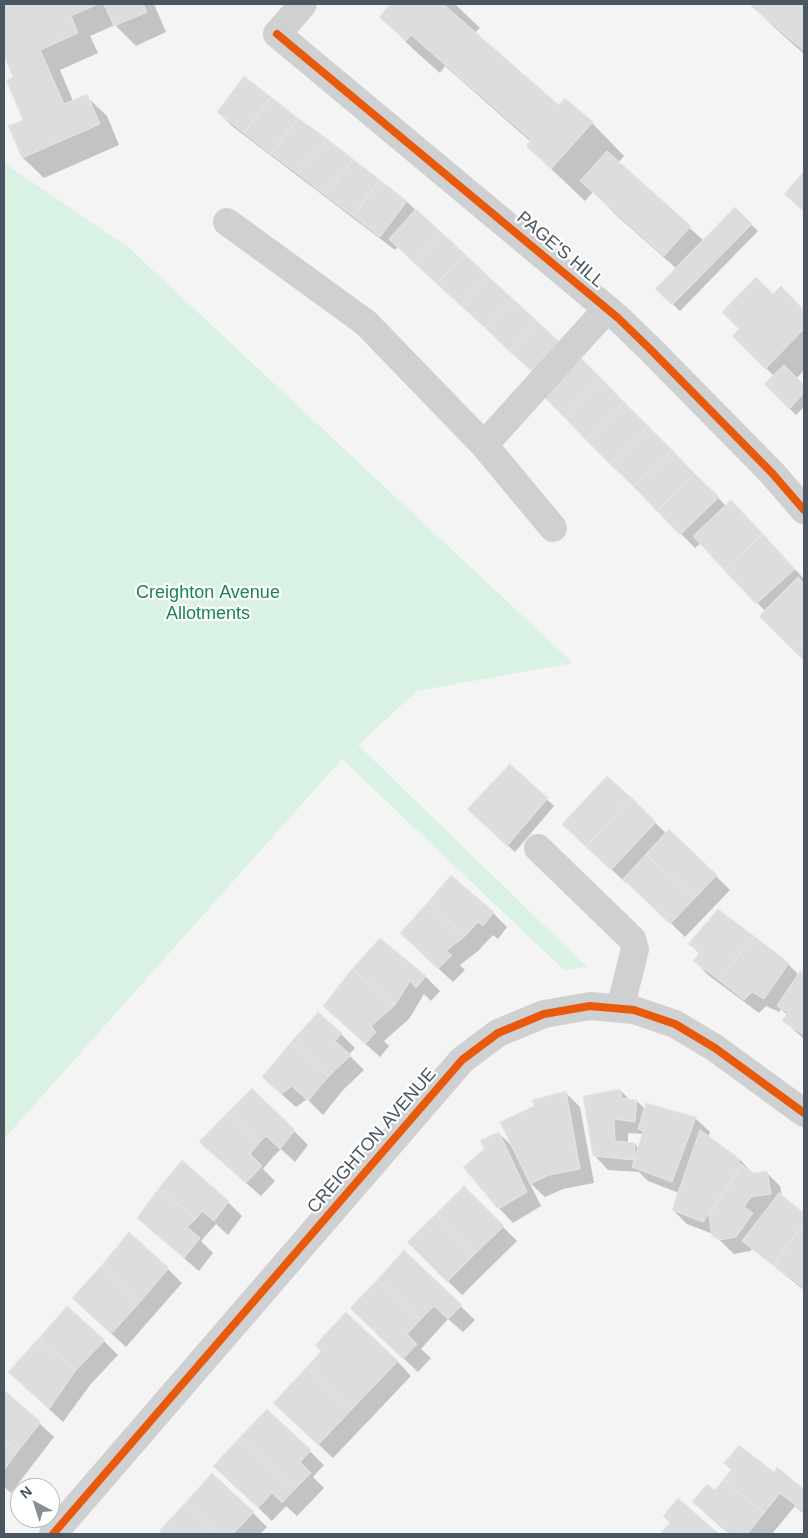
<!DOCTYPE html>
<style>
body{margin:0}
#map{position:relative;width:808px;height:1538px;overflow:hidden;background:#f4f4f4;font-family:Arial,sans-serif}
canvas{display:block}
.frame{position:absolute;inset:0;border:5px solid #4a5661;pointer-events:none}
.north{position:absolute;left:10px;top:1478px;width:50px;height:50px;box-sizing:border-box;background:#fff;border:1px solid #b7bbc0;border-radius:50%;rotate:320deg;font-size:14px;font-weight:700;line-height:20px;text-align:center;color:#4a5661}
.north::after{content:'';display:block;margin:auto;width:18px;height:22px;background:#868d94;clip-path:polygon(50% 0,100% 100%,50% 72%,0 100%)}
</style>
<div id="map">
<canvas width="808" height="1538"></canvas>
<div class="frame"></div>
<div class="north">N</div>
</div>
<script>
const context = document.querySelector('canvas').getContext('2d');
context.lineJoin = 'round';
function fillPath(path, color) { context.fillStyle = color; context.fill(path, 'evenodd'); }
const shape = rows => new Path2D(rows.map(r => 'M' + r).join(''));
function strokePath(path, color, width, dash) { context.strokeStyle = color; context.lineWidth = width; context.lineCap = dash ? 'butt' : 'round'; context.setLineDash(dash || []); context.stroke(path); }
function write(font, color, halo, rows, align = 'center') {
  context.font = font + ' Arial,sans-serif'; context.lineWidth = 4.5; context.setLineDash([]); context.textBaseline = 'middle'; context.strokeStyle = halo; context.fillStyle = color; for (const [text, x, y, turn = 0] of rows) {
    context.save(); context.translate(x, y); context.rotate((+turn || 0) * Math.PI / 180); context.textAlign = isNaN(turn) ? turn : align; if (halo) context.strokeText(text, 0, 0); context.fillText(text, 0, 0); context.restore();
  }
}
fillPath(shape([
 [4,163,128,247,573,663,417,691,358,745,587,967,564,970,342,759,4,1139]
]), '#d9f2e3');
fillPath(shape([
 [4,4,154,4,166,32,136,46,115,25,90,36,98,53,60,70,73,101,86,96,107,116,119,145,44,178,23,158,10,127,25,120,15,78,4,53],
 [392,4,455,4,480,28,474,33,559,107,592,123,624,156,618,163,704,241,735,209,758,231,680,311,657,289,677,269,615,214,593,192,585,201,527,146,531,142,445,66,440,73,413,49,381,17],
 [750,4,804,4,804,54,774,27],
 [218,112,406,201,560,344,578,356,726,506,745,515,804,579,804,659,761,616,765,611,701,543,695,548,541,392,548,386,398,246,395,250,232,126],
 [781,288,804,312,804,370,796,379,804,387,804,407,796,415,766,384,774,376,734,336],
 [510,766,554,806,515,852,475,816],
 [607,777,667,834,716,876,730,890,685,937,628,881,626,883,578,838],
 [493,913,507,927,498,939,493,935,478,951,460,965,465,970,453,982,415,947],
 [380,940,426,977,440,991,431,1001,424,994,409,1019,384,1041,389,1046,380,1057,339,1020],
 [689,944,788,964,799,975,800,973,804,975,804,1039,784,1021,788,1015,781,1009,779,1012,766,1006,759,1013,708,975,694,960,700,954],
 [341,1034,355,1048,349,1055,364,1070,343,1090,323,1115,307,1099,296,1107,278,1091],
 [252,1089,308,1145,295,1162,281,1149,273,1157,263,1169,275,1181,261,1196,215,1156],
 [620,1090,630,1100,637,1101,645,1109,695,1118,710,1132,708,1137,740,1160,754,1174,766,1172,780,1186,782,1197,804,1214,804,1290,752,1249,750,1251,734,1254,713,1234,687,1224,673,1210,679,1193,648,1181,639,1172,608,1170,594,1155],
 [628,1133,643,1134,639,1149,635,1144,628,1144],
 [566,1093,580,1107,594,1183,563,1189,545,1197,529,1182,541,1206,513,1223,499,1208,464,1167,486,1149,499,1133,514,1148],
 [464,1188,517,1241,462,1295,409,1242],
 [228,1202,242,1216,228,1235,216,1224,201,1241,213,1253,199,1271,153,1232,139,1218],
 [404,1252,475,1320,463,1332,448,1319,421,1349,431,1358,418,1372,365,1322],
 [168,1269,182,1283,126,1347,88,1312],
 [104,1341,118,1355,90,1385,63,1422,24,1386],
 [397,1361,411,1376,333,1458,289,1417],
 [4,1391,54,1437,11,1493,4,1487],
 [267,1410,324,1465,313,1477,324,1488,297,1516,286,1506,272,1521,229,1480],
 [778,1469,804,1490,804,1514,795,1506,772,1534,730,1534,708,1516,694,1502,715,1492,774,1474],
 [679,1500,718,1534,661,1534,671,1523],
 [253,1513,267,1527,260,1534,164,1534,161,1531]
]), '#0003');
const building = shape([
 [4,4,18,4,19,6,23,4,98,4,71,16,78,33,40,50,64,104,87,94,100,124,22,158,8,126,23,120,6,80,13,77,4,56,4,4],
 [104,4,143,4,147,12,114,26,104,4],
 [390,4,443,4,559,105,565,98,593,122,551,169,526,146,531,140,520,130,411,35,406,41,379,17,390,4],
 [749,4,804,4,804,51,749,4],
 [244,76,271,97,244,133,217,112,244,76],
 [271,97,298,118,271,154,244,133,271,97],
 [298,118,326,138,298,174,271,154,298,118],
 [326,138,353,159,325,195,298,174,326,138],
 [607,151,691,226,664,256,580,181,607,151],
 [353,159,380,180,353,216,325,195,353,159],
 [804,171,804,212,784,194,804,171],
 [380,180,407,201,380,237,353,216,380,180],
 [735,207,752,224,672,305,655,289,735,207],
 [416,209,441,232,413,262,389,239,416,209],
 [441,232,465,254,437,284,413,262,441,232],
 [465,254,489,277,461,306,437,284,465,254],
 [489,277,513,299,485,328,461,306,489,277],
 [756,277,773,294,781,286,804,310,804,329,765,369,732,336,739,329,722,312,756,277],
 [513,299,537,321,509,351,485,328,513,299],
 [537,321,561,343,534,373,509,351,537,321],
 [578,355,601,378,563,416,539,392,578,355],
 [784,365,804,385,804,393,789,409,764,384,784,365],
 [601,378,624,402,586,440,563,416,601,378],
 [624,402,648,426,610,464,586,440,624,402],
 [648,426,672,450,634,487,610,464,648,426],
 [672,450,695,474,657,511,634,487,672,450],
 [695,474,719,497,680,535,657,511,695,474],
 [731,500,763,534,724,570,693,536,731,500],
 [763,534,795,569,756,604,724,570,763,534],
 [798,577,804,584,804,640,793,650,759,616,798,577],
 [804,640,804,661,793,650,804,640],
 [510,764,548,798,507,846,467,809,510,764],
 [607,776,632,798,586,847,562,824,607,776],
 [632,798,656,822,611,870,586,847,632,798],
 [669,829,717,875,694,899,646,854,669,829],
 [646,854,694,899,670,924,623,879,646,854],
 [451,875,494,912,483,926,478,922,464,937,428,902,451,875],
 [428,902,464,937,446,951,452,955,438,969,400,933,428,902],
 [718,909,754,936,719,980,693,961,700,952,688,944,718,909],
 [754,936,789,963,764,999,752,992,744,1000,719,980,754,936],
 [380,938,426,976,416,988,410,981,395,1005,352,969,380,938],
 [352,969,395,1005,371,1026,376,1032,365,1044,323,1006,352,969],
 [800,971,804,974,804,1035,782,1021,788,1012,777,1006,800,971],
 [318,1012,342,1033,335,1041,351,1055,329,1076,291,1042,318,1012],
 [291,1042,329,1076,308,1101,292,1086,281,1094,262,1077,291,1042],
 [252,1088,295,1130,280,1149,266,1136,259,1143,227,1113,252,1088],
 [620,1089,622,1098,637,1100,635,1122,614,1119,615,1141,635,1143,634,1160,593,1156,583,1096,620,1089],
 [566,1091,580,1169,549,1175,530,1184,500,1122,534,1106,532,1100,566,1091],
 [646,1103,696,1117,672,1182,632,1167,643,1131,638,1129,646,1103],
 [227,1113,259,1143,250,1154,262,1166,246,1183,199,1142,227,1113],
 [700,1130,740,1159,738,1162,742,1165,703,1222,672,1210,700,1130],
 [499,1132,527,1192,498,1209,463,1167,484,1149,480,1140,499,1132],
 [182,1160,229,1201,214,1221,202,1211,196,1219,159,1188,182,1160],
 [742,1165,754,1173,767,1171,771,1194,751,1197,744,1207,753,1213,736,1237,719,1240,712,1236,709,1214,742,1165],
 [464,1186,504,1226,475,1254,436,1214,464,1186],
 [159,1188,196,1219,187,1227,200,1238,184,1258,137,1218,159,1188],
 [779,1193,804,1213,804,1224,773,1265,742,1241,779,1193],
 [436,1214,475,1254,447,1282,407,1242,436,1214],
 [804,1224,804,1288,773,1265,804,1224],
 [129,1232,169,1268,139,1303,101,1266,129,1232],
 [404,1250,462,1305,448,1319,434,1306,420,1320,377,1280,404,1250],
 [101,1266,139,1303,111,1334,72,1298,101,1266],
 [377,1280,420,1320,407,1334,417,1344,403,1359,350,1308,377,1280],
 [67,1306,105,1340,76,1370,38,1339,67,1306],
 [346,1312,398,1361,352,1409,307,1367,321,1351,315,1345,346,1312],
 [38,1339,76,1370,49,1409,8,1372,38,1339],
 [307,1367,352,1409,318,1445,273,1403,307,1367],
 [4,1390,41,1422,18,1451,4,1439,4,1390],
 [267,1409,311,1450,300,1462,311,1473,295,1489,240,1437,267,1409],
 [240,1437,295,1489,282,1503,272,1493,258,1508,213,1466,240,1437],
 [4,1439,18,1451,4,1470,4,1439],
 [739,1445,774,1472,777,1467,804,1489,803,1511,780,1493,764,1513,723,1480,731,1470,724,1463,739,1445],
 [212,1473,254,1512,233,1534,220,1534,186,1502,212,1473],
 [723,1480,764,1513,747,1534,732,1534,692,1502,707,1484,715,1490,723,1480],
 [678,1498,719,1534,663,1534,661,1532,670,1523,663,1516,678,1498],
 [186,1502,220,1534,162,1534,159,1531,186,1502]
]);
fillPath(building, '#ddddde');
strokePath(building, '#e5e6e7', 1);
strokePath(shape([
 [303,4,277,34,618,318,650,349,772,473,804,510],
 [227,222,366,323,484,445,553,528],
 [484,445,607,309],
 [538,848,632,939,635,949,620,1009],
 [53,1534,462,1060,498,1033,544,1014,590,1006,634,1010,675,1024,715,1048,804,1113]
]), '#ced0d2', 28);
strokePath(shape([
 [277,34,618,318,650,349,772,473,804,510],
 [53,1534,462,1060,498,1033,544,1014,590,1006,634,1010,675,1024,715,1048,804,1113]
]), '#e8590c', 8);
write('18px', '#4a5661', '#fff', [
 ["PAGE'S HILL",560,250,40],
 ["CREIGHTON AVENUE",372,1141,-49]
]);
write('18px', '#17864f', '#fff', [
 ["Creighton Avenue",208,593],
 ["Allotments",208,614]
]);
</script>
